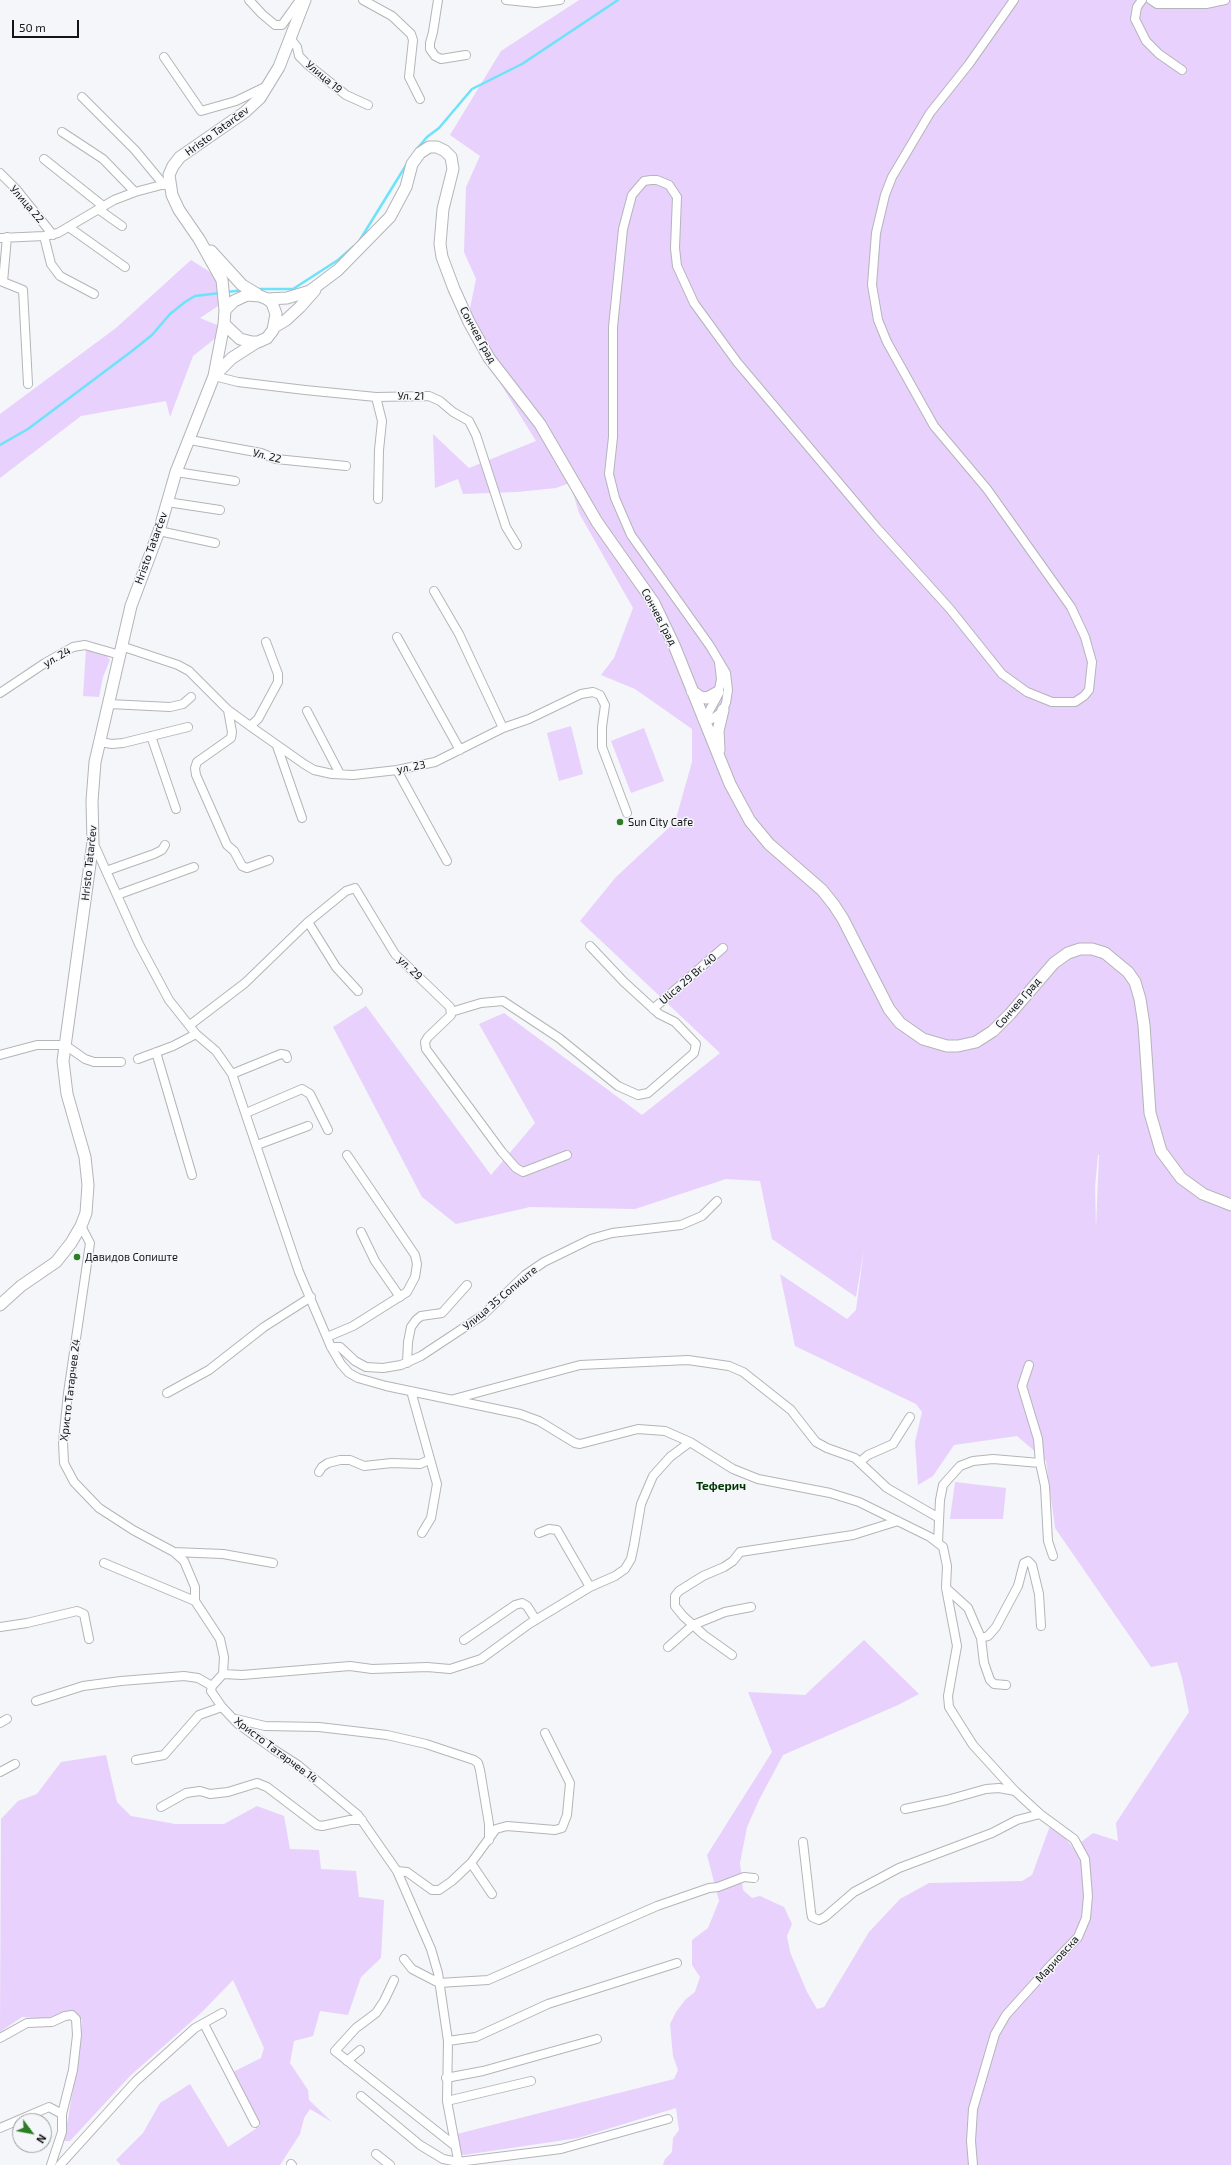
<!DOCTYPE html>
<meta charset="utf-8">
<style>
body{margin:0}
#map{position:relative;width:1231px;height:2165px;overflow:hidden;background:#f4f6f9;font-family:"Exo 2",sans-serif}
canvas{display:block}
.north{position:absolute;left:12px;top:2113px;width:40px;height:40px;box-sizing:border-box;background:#f4f6f9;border:1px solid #9a9c9e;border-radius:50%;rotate:122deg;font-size:11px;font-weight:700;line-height:16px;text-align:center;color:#131415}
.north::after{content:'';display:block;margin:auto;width:14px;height:18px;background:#2d7d27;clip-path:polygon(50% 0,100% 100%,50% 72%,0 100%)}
.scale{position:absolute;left:12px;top:20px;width:67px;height:18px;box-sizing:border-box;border:2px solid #131415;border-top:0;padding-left:5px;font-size:12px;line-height:14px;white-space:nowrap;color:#131415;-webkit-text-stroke:3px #f4f6f9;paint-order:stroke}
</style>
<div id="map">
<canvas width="1231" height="2165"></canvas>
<div class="north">N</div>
<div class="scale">50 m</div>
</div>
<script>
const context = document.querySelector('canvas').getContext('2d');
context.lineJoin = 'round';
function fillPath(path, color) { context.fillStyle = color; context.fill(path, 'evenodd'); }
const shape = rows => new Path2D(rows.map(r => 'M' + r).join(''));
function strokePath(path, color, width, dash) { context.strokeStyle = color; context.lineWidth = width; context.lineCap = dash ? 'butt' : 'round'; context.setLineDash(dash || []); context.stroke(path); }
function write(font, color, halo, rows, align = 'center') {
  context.font = font + ' "Exo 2",sans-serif'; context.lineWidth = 3; context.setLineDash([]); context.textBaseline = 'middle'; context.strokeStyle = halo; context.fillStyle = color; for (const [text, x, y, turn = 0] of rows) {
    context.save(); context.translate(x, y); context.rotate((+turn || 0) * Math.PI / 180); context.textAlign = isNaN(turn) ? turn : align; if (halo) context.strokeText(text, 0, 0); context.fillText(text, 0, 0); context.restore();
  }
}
fillPath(shape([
 [579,0,1231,0,1231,2165,663,2165,665,2159,672,2152,673,2138,679,2130,676,2108,578,2138,464,2155,461,2154,457,2134,674,2079,678,2070,673,2056,670,2024,676,2012,685,2000,695,1992,700,1977,692,1965,692,1940,708,1928,719,1901,707,1855,772,1752,748,1692,805,1695,864,1640,919,1694,898,1705,783,1755,759,1800,747,1827,740,1863,743,1890,752,1898,760,1896,784,1907,792,1924,787,1936,790,1952,807,1992,817,2009,824,2007,869,1932,900,1899,929,1883,1022,1881,1032,1875,1050,1826,1064,1836,1073,1848,1093,1833,1118,1841,1116,1823,1189,1712,1182,1678,1177,1662,1151,1667,1055,1528,1046,1461,1017,1436,954,1445,933,1476,918,1485,915,1442,922,1412,916,1404,795,1346,780,1274,847,1319,856,1310,864,1249,856,1297,772,1239,760,1181,726,1179,635,1209,530,1207,456,1224,422,1197,333,1027,366,1006,491,1175,535,1123,479,1024,504,1013,642,1115,720,1053,580,921,616,877,675,822,692,762,692,729,635,689,601,675,614,658,633,608,579,513,570,483,556,488,517,492,463,494,458,479,435,488,433,434,469,468,536,441,466,328,476,279,464,252,466,187,480,156,450,135,501,51],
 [1098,1155,1099,1155,1096,1228,1095,1187],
 [191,260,218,277,221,304,200,318,227,329,193,356,170,417,166,401,81,416,0,478,0,414,116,328],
 [86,649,106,655,110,660,103,677,99,697,83,696],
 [571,726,583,774,559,781,547,733],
 [644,728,664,781,631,793,611,741],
 [955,1482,1006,1488,1003,1519,950,1519],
 [106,1755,117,1802,131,1816,175,1824,224,1824,257,1806,284,1816,290,1849,319,1850,321,1869,356,1871,359,1897,384,1900,381,1958,361,1977,348,2015,320,2011,313,2036,294,2041,290,2063,308,2090,309,2100,332,2122,310,2109,304,2118,300,2134,280,2165,121,2165,116,2160,143,2133,160,2103,190,2084,228,2147,260,2126,233,2072,261,2058,264,2048,233,1980,202,2012,130,2076,70,2141,64,2141,78,2061,82,2020,75,2014,51,2019,22,2017,0,2032,1,1819,18,1801,37,1794,61,1762]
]), '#e8d1fc');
strokePath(shape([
 [416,150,427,137,439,128,472,89,522,64,618,0],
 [358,243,408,162],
 [257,289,293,289,338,260,354,246],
 [227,292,244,290],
 [0,445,28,429,132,351,152,335,170,314,185,302,195,296,220,293]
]), '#6ee2fb', 2.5);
const minor = shape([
 [249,0,262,14,275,25,282,25,300,0],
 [363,0,392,16,411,34,413,40,409,77,420,99],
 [438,0,433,32,430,43,430,49,435,56,441,59,466,55],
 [506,0,536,3,560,0],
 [1142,0,1137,7,1135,19,1146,41,1159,54,1182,70],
 [1151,0,1157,4,1206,4,1225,0],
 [290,38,297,47,299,56,307,64,346,95,368,105],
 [164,57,201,111,236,101,267,86],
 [82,97,135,150,164,185],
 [62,132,103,159,135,192],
 [44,159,103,206],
 [0,173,16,189,53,235],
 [98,209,122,226],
 [70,228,125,267],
 [44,236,51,264,60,276,94,294],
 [7,237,3,282,23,290,28,384],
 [0,238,44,236,58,233,114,200,135,192,169,183],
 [214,376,238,382,305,390,376,397,429,396,440,401,453,412,469,421,476,435,506,527,517,545],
 [376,397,382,421,379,450,378,499],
 [190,440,261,453,276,459,346,466],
 [176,472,235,481],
 [167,502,220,510],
 [159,531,215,543],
 [434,591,459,634,503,728],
 [397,637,460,750],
 [121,646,178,665,189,671,228,710,250,726,304,764,314,770,332,774,353,775,397,770,435,762,503,728,529,719,581,694,593,692,600,695,605,705,602,727,602,747,627,813],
 [0,693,45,663,73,647,85,645,120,655],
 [109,704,170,707,183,704,191,697],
 [228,710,232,732,231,738,197,762,195,768,196,775,227,845,234,851,242,866,247,868,269,860],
 [307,711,340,774],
 [702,717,712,719,722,712,726,703,728,690,726,673,710,646,631,535,615,498,609,474,613,437,613,327,623,229,632,195,644,181,651,180,657,180,669,185,677,197,675,248,677,266,694,303,737,362,877,528,950,609,1002,674,1027,692,1052,702,1075,702,1084,696,1089,690,1092,662,1085,637,1071,607,987,489,934,426,887,342,878,320,872,285,876,233,885,195,892,177,930,113,969,64,1014,0],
 [702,717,708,713,718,695,721,679,719,662],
 [250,726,258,719,278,682,278,674,266,642],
 [151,736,176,809],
 [100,742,112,744,123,743,188,727],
 [277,746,302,818],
 [397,770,447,861],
 [93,842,139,944,169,1000,196,1034,216,1051,232,1074,299,1272,331,1347,341,1364,349,1373,358,1378,386,1386,520,1414,539,1421,575,1443,580,1444,638,1429,665,1431,690,1442,733,1469,758,1479,830,1493,859,1502,930,1537,943,1547,947,1566,946,1588,957,1646,948,1696,949,1707,973,1745,1015,1791,1040,1814,1074,1839,1085,1859,1088,1896,1086,1918,1078,1937,1051,1965,1006,2015,995,2034,973,2109,971,2141,973,2165],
 [106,871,154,854,162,850,165,845],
 [117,895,194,867],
 [308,922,336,967,358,991],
 [653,1009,723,948],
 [451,1012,481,1003,503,1001,559,1038,618,1086,638,1095,648,1093,694,1053,696,1044,675,1022,659,1014,624,982,590,946],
 [190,1025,245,983,308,922,346,891,355,888,395,954,450,1007,451,1015,428,1037,425,1042,426,1049,502,1152,516,1168,523,1172,567,1155],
 [156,1052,192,1175],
 [0,1055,37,1045,65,1045,85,1059,94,1062,121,1062],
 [138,1059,173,1046,196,1034],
 [232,1074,281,1054,286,1055,287,1058],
 [246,1113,302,1089,310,1094,328,1130],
 [257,1145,308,1126],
 [81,1226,90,1243,68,1393,63,1442,64,1463,74,1482,99,1508,133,1530,174,1552,184,1561,195,1587,195,1601,220,1639,224,1657,223,1674,212,1686,211,1691,222,1707,238,1724,273,1749,298,1765,358,1815,397,1871,431,1949,438,1973,448,2041,447,2101,459,2165],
 [361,1232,375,1261,400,1297],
 [327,1337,353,1326,407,1292,415,1277,417,1264,415,1255,347,1155],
 [331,1347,340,1347,355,1361,366,1367,383,1368,401,1365,421,1356,483,1315,525,1275,544,1262,591,1239,612,1233,681,1225,702,1216,717,1201],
 [407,1363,408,1342,411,1327,416,1320,421,1316,442,1313,467,1285],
 [1029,1365,1022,1386,1038,1439,1040,1463,1045,1486,1048,1541,1053,1556],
 [411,1391,437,1484,431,1518,422,1533],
 [167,1393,209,1370,264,1327,311,1297],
 [454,1399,580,1365,688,1360,729,1366,743,1372,791,1410,816,1442,827,1448,855,1458,887,1488,939,1518],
 [861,1461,868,1455,893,1444,910,1417],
 [319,1472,322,1467,328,1463,340,1460,350,1460,364,1466,392,1463,420,1464,429,1460],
 [539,1533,549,1529,557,1530,590,1587],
 [938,1542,940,1500,943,1485,960,1466,973,1461,993,1459,1040,1463],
 [174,1552,223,1554,273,1563],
 [104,1563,195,1601],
 [946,1588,968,1608,981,1638,988,1636,996,1627,1018,1586,1024,1563,1028,1561,1032,1565,1039,1594,1041,1626],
 [0,1627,27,1623,77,1611,84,1614,89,1639],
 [981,1638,984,1663,990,1680,994,1684,1006,1685],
 [464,1640,515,1605,522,1603,527,1606,536,1620],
 [668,1647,693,1625,725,1612,751,1607],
 [732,1655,704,1635,683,1616,675,1606,675,1596,679,1591,703,1576,724,1567,733,1561,740,1552,853,1535,898,1521],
 [223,1674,242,1675,350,1666,372,1669,427,1667,450,1669,481,1659,529,1624,590,1587,615,1576,625,1569,631,1559,634,1545,641,1504,653,1476,670,1457,690,1442],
 [36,1701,83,1686,121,1681,184,1676,198,1678,212,1686],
 [236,1719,265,1726,319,1727,387,1735,426,1744,474,1760,478,1763,480,1770,489,1824,489,1840],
 [0,1723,7,1719],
 [136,1760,164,1755,199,1715,222,1707],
 [0,1772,15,1764],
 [161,1807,186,1793,200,1791,210,1794,228,1792,257,1783,267,1787,317,1825,322,1826,350,1820,362,1820],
 [905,1809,947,1800,986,1789,999,1788,1015,1791],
 [803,1842,811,1912,812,1917,819,1920,825,1917,854,1892,899,1868,992,1833,1017,1820,1040,1814],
 [471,1863,492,1894],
 [397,1871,407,1872,432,1890,439,1890,452,1881,471,1863,496,1829,507,1826,555,1830,562,1828,567,1815,570,1783,545,1733],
 [404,1959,412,1969,439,1983,488,1980,657,1906,709,1888,718,1887,744,1877,754,1878],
 [394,1980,384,2001,376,2013,356,2028,335,2051,454,2145],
 [204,2024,255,2123],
 [0,2038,27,2023,52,2022,65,2016,72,2015,76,2019,77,2035,73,2070,62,2114,62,2132,51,2165],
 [448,2041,476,2037,548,2004,677,1963],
 [347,2061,360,2050],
 [446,2078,483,2071,597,2039],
 [361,2096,420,2145,443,2159,458,2162,561,2149,668,2119],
 [447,2101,531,2081],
 [0,2128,49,2107,62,2114],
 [376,2154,390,2165],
 [291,2164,292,2165],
 [60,2165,136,2081,195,2028,222,2013]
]);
const secondary = shape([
 [211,251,242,285,257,294],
 [247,295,260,296,267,299,272,303,276,314,273,330,267,338,258,342,252,342,240,339,224,324,225,310,234,301,247,295],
 [267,299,287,298,310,291,338,270,390,217,406,187,412,164,420,153,429,147,437,147,445,151,451,157,453,169,443,209,440,244,442,257,454,289,469,322,489,358,540,424,597,522,654,603,674,645,730,784,750,821,769,844,822,890,834,905,843,919,889,1009,900,1023,923,1039,947,1046,958,1046,976,1042,993,1031,1010,1014,1054,963,1068,953,1080,949,1092,949,1105,953,1128,972,1135,982,1140,999,1144,1025,1150,1113,1161,1151,1181,1178,1203,1194,1231,1205],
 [225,310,222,280,199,239,179,210,172,195,169,175,173,166,180,157,245,112,260,98,279,67,305,0],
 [276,326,286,320,300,307,315,290],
 [214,376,232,358,257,342],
 [692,691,700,697,707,698,718,692],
 [719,750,718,731,723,710],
 [0,1305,21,1286,56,1262,71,1243,81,1226,86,1213,88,1185,85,1157,67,1094,63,1061,93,842,92,801,95,762,131,606,159,531,176,472,214,376,224,324]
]);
strokePath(minor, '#b3b5b8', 10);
strokePath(secondary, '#b3b5b8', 13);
strokePath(minor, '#fff', 8);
strokePath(secondary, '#fff', 11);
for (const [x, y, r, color] of [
 [620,822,4,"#2d7d27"],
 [77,1257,4,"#2d7d27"]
]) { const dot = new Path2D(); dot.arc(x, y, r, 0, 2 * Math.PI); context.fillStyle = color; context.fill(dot); strokePath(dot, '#f4f6f9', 1.5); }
write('11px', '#131415', '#f4f6f9', [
 ["Улица 19",324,77,40],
 ["Hristo Tatarčev",217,131,-36],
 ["Улица 22",27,204,49],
 ["Сончев Град",478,335,61],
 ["Ул. 21",411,396,1],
 ["Ул. 22",267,456,14],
 ["Hristo Tatarčev",151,548,-70],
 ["Сончев Град",659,617,62],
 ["ул. 24",57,657,-30],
 ["ул. 23",411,767,-11],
 ["Hristo Tatarčev",89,863,-84],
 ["ул. 29",410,968,44],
 ["Ulica 29 Br. 40",688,979,-41],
 ["Сончев Град",1018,1003,-49],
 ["Улица 35 Сопиште",500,1298,-40],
 ["Христо Татарчев 24",70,1390,-83],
 ["Христо Татарчев 14",276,1750,37],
 ["Мариовска",1057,1959,-48]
]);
write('11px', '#131415', '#f4f6f9', [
 ["Sun City Cafe",628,822],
 ["Давидов Сопиште",85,1257]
], 'left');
write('bold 12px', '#003700', '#f4f6f9', [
 ["Теферич",721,1486]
]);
</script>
